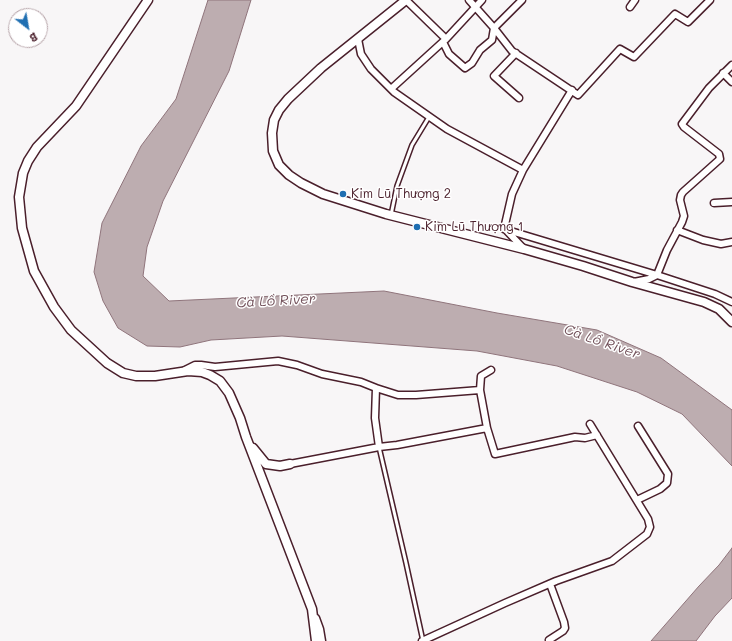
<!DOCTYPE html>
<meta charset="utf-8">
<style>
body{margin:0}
#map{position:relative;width:732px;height:641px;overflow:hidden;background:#f8f6f7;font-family:Mali,sans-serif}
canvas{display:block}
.north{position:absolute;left:8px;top:8px;width:40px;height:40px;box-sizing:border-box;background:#fff;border:1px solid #b7a5aa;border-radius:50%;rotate:149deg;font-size:11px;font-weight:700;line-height:16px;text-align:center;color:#4a1f2b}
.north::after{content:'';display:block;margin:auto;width:14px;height:18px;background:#1f6fb2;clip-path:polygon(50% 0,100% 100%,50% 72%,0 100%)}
</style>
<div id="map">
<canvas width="732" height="641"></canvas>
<div class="north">B</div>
</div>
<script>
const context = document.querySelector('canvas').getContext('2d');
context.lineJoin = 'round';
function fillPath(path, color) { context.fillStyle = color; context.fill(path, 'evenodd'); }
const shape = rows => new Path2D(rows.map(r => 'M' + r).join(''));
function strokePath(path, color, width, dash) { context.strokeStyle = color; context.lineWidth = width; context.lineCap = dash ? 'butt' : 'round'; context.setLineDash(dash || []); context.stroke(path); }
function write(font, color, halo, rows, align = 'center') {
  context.font = font + ' Mali,sans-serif'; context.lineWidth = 3; context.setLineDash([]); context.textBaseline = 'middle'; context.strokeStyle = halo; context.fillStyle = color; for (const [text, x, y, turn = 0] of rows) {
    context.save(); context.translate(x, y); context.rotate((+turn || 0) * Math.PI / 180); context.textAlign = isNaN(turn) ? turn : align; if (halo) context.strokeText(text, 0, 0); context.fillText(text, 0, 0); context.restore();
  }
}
const water = shape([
 [208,0,251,0,229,71,163,201,147,247,143,276,169,301,384,291,497,313,597,330,661,358,732,410,732,466,682,414,637,392,557,366,477,351,282,336,211,340,180,347,147,346,118,328,103,301,94,272,102,223,141,146,176,99,208,0],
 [732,548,732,598,715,616,696,641,651,641,699,586,719,565,732,548]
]);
fillPath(water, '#bdadb0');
strokePath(water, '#8f747b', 1);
const lane = shape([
 [391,215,397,186,412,145,429,117],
 [379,447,406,563,423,641]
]);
const street = shape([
 [406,0,446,39],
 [469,0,494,28,512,51,578,95,620,49,634,57,675,14,688,22,710,0],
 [630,7,635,0],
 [358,39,361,54,371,69,394,92,447,129,523,170],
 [443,42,449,54,465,68,472,63,480,50,492,40,494,28,522,0],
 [516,53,494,76,519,98],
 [723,73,732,82],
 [391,89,446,39,482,0],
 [714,203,732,202],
 [504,229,657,275,715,294,732,302],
 [504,229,512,194,523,170,572,90],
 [506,230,524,249],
 [677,230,703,240,721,244,732,242],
 [634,282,649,279,657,275,667,250,682,222,684,216,680,200,681,195,683,192,720,159,719,154,684,127,682,124,709,88,732,65],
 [185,370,195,365,201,365,215,367,278,361,297,365,322,374,361,382,376,388],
 [491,370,481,376,480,390,487,428,495,454,575,437,585,438,597,435],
 [379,447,375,418,376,388,398,395,416,395,480,390],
 [290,464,379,447,397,445,487,428],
 [637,500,660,489,667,483,668,474,638,426],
 [316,618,320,629,322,641],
 [549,640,563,631,565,628,564,622,550,584],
 [422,641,505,603,556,581,612,561,647,534,650,527,648,519,590,424]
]);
const secondary = shape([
 [148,0,76,106,37,147,28,161,23,173,19,197,22,228,34,271,54,307,71,330,107,363,123,373,136,376,155,376,188,371,202,372,210,375,220,381,229,393,240,418,246,437,312,609,316,641],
 [406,0,321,68,288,99,279,110,274,120,272,133,273,151,279,165,289,175,301,183,323,194,386,214,524,249,583,266,632,282,704,302,719,309,732,322],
 [253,448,266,464,280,466,290,464]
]);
strokePath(lane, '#4a1f2b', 6);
strokePath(street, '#4a1f2b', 9);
strokePath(secondary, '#4a1f2b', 11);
strokePath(lane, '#fff', 3);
strokePath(street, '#fff', 6);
strokePath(secondary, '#fff', 8);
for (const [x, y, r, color] of [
 [343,194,4,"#1f6fb2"],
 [417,227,4,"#1f6fb2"]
]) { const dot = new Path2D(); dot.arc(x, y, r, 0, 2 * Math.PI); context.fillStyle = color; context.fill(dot); strokePath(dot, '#fff', 1.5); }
write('13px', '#4a1f2b', '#fff', [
 ["Kim Lũ Thượng 2",351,194],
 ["Kim Lũ Thượng 1",425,227]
], 'left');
write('italic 14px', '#72515a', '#fff', [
 ["Cà Lồ River",276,301,-3],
 ["Cà Lồ River",602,342,19]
]);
</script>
